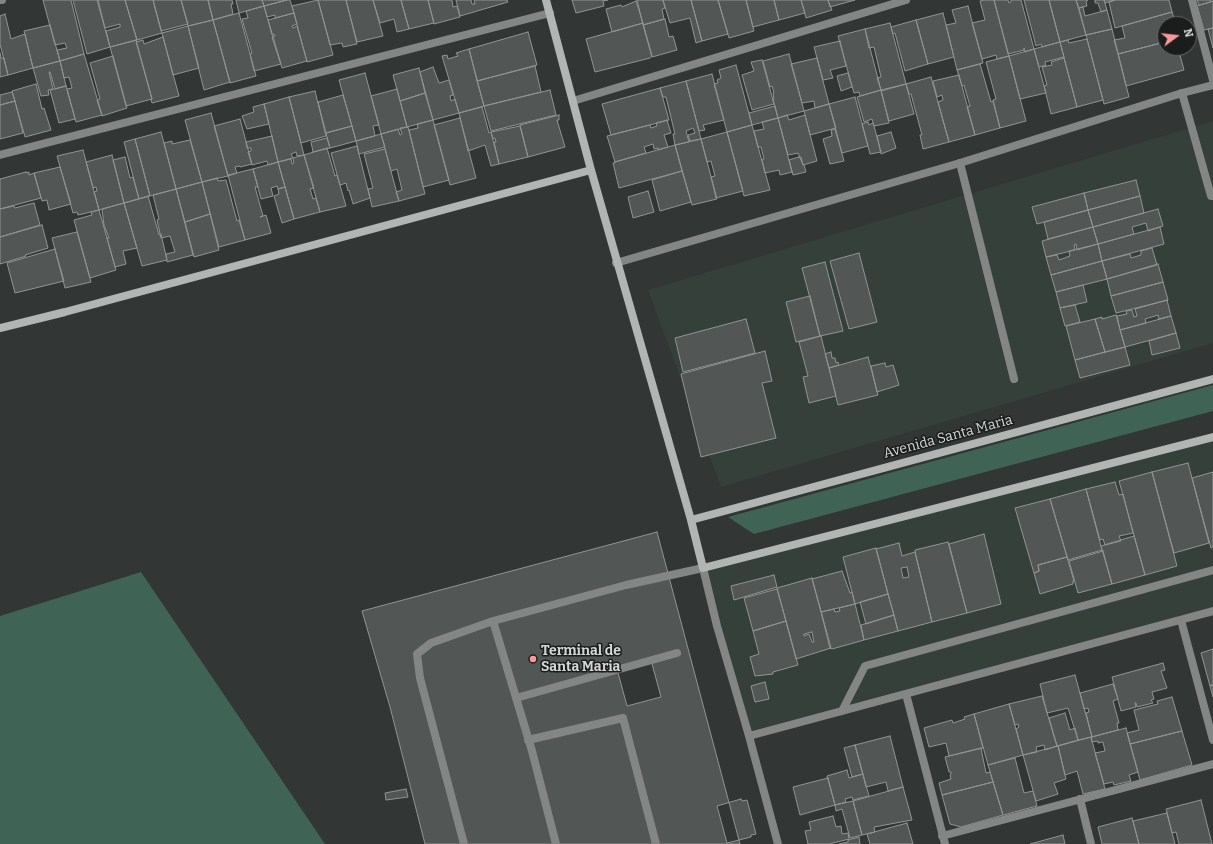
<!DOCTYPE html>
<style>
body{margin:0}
#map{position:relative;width:1213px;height:844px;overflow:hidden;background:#323634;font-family:Bitter,serif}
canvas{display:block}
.north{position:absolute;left:1157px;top:16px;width:40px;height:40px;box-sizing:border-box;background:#1b1d1c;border:1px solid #656766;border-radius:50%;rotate:75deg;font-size:11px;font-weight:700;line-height:16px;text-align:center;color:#d4d7d6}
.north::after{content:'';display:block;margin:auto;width:14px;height:18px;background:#f59b9c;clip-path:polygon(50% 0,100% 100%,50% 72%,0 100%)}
</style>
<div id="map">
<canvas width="1213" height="844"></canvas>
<div class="north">N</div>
</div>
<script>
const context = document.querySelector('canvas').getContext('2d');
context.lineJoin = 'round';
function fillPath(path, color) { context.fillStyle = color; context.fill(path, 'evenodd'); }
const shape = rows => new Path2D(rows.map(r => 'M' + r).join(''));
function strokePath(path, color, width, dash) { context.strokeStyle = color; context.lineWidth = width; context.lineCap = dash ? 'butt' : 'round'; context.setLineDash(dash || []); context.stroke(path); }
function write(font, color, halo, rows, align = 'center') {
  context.font = font + ' Bitter,serif'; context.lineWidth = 3; context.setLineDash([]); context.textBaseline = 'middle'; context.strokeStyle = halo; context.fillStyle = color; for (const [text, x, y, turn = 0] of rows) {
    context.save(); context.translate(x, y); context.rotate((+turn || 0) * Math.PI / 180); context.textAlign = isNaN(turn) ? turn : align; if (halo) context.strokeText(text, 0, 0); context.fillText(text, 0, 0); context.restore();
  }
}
fillPath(shape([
 [1213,121,1213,343,721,487,648,290],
 [1213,436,1213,609,749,736,703,568]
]), '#35403b');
fillPath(shape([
 [1213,385,1213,411,754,534,728,517],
 [141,572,325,844,0,844,0,616]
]), '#3f6355');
const building = shape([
 [43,0,71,0,84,54,60,61,57,50,67,48,65,43,55,45,43,0],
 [73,0,97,0,110,47,87,54,73,0],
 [98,0,125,0,137,40,110,47,106,31,120,27,120,24,105,28,98,0],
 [125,0,153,0,162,33,137,40,125,0],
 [153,0,181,0,188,24,161,31,153,0],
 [181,0,208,0,213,20,188,26,181,0],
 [208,0,232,0,233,4,231,4,233,14,213,20,208,0],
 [236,0,262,0,264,6,239,13,236,0],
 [262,0,287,0,264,6,262,0],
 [287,0,290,0,294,13,275,18,275,15,267,17,264,6,287,0],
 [318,0,333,55,307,62,292,6,318,0],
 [318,0,346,0,357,44,343,47,342,43,330,45,318,0],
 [346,0,373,0,383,36,357,42,346,0],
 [373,0,401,0,409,29,397,32,394,19,380,23,373,0],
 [401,0,428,0,434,23,409,29,401,0],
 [428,0,452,0,453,7,457,6,460,17,434,24,428,0],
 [456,0,471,0,472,4,475,4,474,0,507,0,508,2,460,16,456,0],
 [572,0,608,0,603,1,604,6,576,13,572,0],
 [637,0,663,0,665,8,662,9,664,19,643,25,637,0],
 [663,0,691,0,702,41,696,43,690,18,670,23,663,0],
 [691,0,718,0,728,34,702,41,691,0],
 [718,0,746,0,754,31,729,38,718,0],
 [746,0,774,0,779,20,753,27,746,0],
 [774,0,801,0,805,13,779,20,774,0],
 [801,0,828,0,832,10,806,18,801,0],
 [828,0,855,0,830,7,828,0],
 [984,0,994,0,1009,56,997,59,996,55,982,59,972,23,985,20,980,1,984,0],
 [994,0,1008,0,1009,3,1011,2,1011,0,1021,0,1034,49,1025,52,1024,48,1024,50,1008,54,994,0],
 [1024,0,1049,0,1060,42,1042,47,1041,44,1036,46,1024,0],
 [1049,0,1076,0,1086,35,1060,42,1049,0],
 [1076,0,1088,0,1086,2,1087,6,1079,8,1076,0],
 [1095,0,1104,0,1107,10,1101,12,1098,3,1095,3,1095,0],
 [1104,0,1115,0,1105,3,1104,0],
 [1115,0,1169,0,1172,12,1115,28,1109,2,1115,0],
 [1197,0,1211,0,1211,2,1199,5,1197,0],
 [636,1,643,23,612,32,606,9,621,5,622,7,636,1],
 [1213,1,1213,28,1204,30,1197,6,1213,1],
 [264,6,281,64,254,71,250,54,252,53,242,19,248,18,246,11,264,6],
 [968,6,983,63,957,70,946,25,956,23,952,10,968,6],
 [1083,7,1085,16,1107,10,1112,29,1086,35,1079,8,1083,7],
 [1172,12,1176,24,1165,24,1165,42,1118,54,1114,40,1125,38,1122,26,1172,12],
 [239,13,256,76,230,83,213,20,239,13],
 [294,13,297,24,292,26,293,28,297,26,307,61,282,68,272,37,275,36,274,34,272,35,268,20,294,13],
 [943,13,954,57,928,64,916,20,943,13],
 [5,14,11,39,25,34,33,68,8,75,0,44,0,16,5,14],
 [665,19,669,37,673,36,677,50,652,57,643,25,665,19],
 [213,20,230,82,204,90,188,26,213,20],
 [916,20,928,64,905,71,895,33,893,34,891,27,916,20],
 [643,23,652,56,650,58,595,72,586,39,643,23],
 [890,23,906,84,881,90,877,78,881,77,874,47,869,48,865,29,890,23],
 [50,25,60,61,33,68,24,31,50,25],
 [188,26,199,68,173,75,162,33,188,26],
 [1213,28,1213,48,1208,29,1213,28],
 [865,29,881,90,860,96,859,92,854,93,838,36,865,29],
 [1112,29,1129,97,1104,104,1086,35,1112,29],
 [528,32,537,65,477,81,469,49,528,32],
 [163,37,179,96,152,103,151,100,152,99,136,42,143,40,144,44,163,37],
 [1087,39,1103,100,1077,107,1060,42,1068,40,1069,43,1087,39],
 [136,40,152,99,126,106,110,47,136,40],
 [840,41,846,66,830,70,833,78,823,80,814,47,840,41],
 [1060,42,1064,57,1045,62,1046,65,1039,67,1034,49,1060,42],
 [1165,42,1165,48,1178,48,1184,70,1126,86,1118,54,1165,42],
 [469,49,484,106,459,113,442,56,447,55,448,59,458,56,456,53,469,49],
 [1034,49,1046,93,1020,99,1009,56,1034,49],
 [0,53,1,58,4,58,8,75,0,77,0,53],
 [84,54,102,115,76,122,67,89,72,88,69,77,64,78,60,61,84,54],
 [789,54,804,111,778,118,773,100,774,99,773,93,774,93,772,86,770,87,763,61,789,54],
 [113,56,127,108,102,116,97,100,100,99,90,63,113,56],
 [1009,56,1026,121,1000,128,993,100,996,99,986,62,1009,56],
 [817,58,829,104,815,108,814,101,802,103,791,64,817,58],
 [1064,58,1077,107,1051,114,1044,86,1047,85,1042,67,1052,65,1051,62,1064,58],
 [762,60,774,104,752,110,742,75,754,71,751,62,762,60],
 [60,61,66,86,55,89,50,72,49,72,53,89,48,90,49,95,41,96,33,68,60,61],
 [980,64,991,102,993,101,1000,128,975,135,967,107,970,106,964,85,962,86,957,70,980,64],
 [736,65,752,125,727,132,714,84,718,83,717,80,721,78,719,70,736,65],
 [535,66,541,92,484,106,477,81,535,66],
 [433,67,439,83,449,80,453,95,450,96,451,101,455,99,459,113,433,120,420,72,433,67],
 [419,68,425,93,400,101,393,75,419,68],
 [365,73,379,125,373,126,375,136,356,141,339,80,365,73],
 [848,73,852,87,841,91,837,76,848,73],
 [712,74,724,120,703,125,705,130,699,131,686,81,712,74],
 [959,75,975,135,949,142,938,102,943,100,942,95,937,97,933,81,959,75],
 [931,77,949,142,923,149,920,135,922,135,911,94,909,94,906,84,931,77],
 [686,81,701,139,690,141,688,135,695,133,693,128,686,131,689,142,675,145,673,134,675,134,666,97,663,97,660,88,686,81],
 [36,84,42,109,44,108,51,130,25,137,12,91,36,84],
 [906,84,914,114,889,121,881,91,906,84],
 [66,86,75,119,59,123,50,90,66,86],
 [660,88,669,120,611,135,602,104,660,88],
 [397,89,407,127,381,134,371,96,397,89],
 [550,90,556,115,491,131,484,106,550,90],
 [881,90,889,123,874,126,872,119,864,122,857,97,881,90],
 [315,91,326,136,301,143,289,97,315,91],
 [12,92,15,101,0,105,0,95,12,92],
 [425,93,433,120,407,127,400,101,425,93],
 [343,95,352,126,326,133,318,102,343,95],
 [289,97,304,155,297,156,296,152,291,154,293,158,278,162,264,104,289,97],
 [855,97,868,146,842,153,829,104,855,97],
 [15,101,23,133,0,139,0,105,15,101],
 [264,104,269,124,247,129,242,116,254,112,253,107,264,104],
 [829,104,836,128,810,135,804,111,829,104],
 [775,106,778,118,752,125,749,113,775,106],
 [482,107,489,133,491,132,499,164,491,166,485,145,468,151,459,113,482,107],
 [211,113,228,176,202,182,185,120,211,113],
 [559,115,559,120,557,120,565,147,528,157,520,125,559,115],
 [787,115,789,120,805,115,817,161,803,165,798,153,788,155,778,118,787,115],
 [460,118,476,178,450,185,434,125,460,118],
 [778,118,792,172,780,175,779,170,765,173,762,160,764,159,761,147,758,147,754,131,764,129,762,122,778,118],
 [240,119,252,164,240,167,240,166,235,167,237,173,228,176,214,126,240,119],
 [433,120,449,180,423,187,409,130,418,128,417,124,433,120],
 [667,120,671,133,664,135,668,147,658,150,658,148,654,149,653,144,644,147,646,153,615,162,607,136,650,125,651,128,657,126,656,123,667,120],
 [868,122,869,125,873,123,874,126,881,152,870,154,862,124,868,122],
 [752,125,770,190,744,196,727,132,752,125],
 [352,126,356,141,330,148,326,133,352,126],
 [520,126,528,157,499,164,494,142,496,142,495,138,493,139,491,132,520,126],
 [408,127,425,194,399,201,396,192,402,190,397,169,391,171,381,134,398,129,400,135,402,134,400,128,408,127],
 [835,129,844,161,830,164,823,139,832,136,831,130,835,129],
 [161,132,176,189,150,196,135,139,161,132],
 [727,132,743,191,716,198,711,177,715,176,711,161,707,162,701,139,727,132],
 [891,132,896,148,881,154,877,136,891,132],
 [381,134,385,147,359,154,356,141,381,134],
 [272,136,278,162,268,165,267,161,252,165,248,152,251,151,251,148,247,148,246,142,272,136],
 [327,138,330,148,313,152,311,142,327,138],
 [135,139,150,196,139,199,124,142,135,139],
 [701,139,717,199,692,205,675,145,701,139],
 [190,140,202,182,176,189,164,143,172,141,172,144,190,140],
 [675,145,682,171,619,188,613,163,615,163,615,162,675,145],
 [357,146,370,198,353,204,349,190,348,191,346,183,340,185,331,153,357,146],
 [327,148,335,176,337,175,346,206,320,212,304,155,327,148],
 [385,149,399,201,372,207,368,189,373,188,364,154,385,149],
 [83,150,99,210,78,215,77,212,73,213,57,156,83,150],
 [112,155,124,203,99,210,94,192,97,191,96,187,93,188,86,162,112,155],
 [304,155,314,188,310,189,313,199,316,198,320,212,294,219,278,162,291,159,292,164,294,163,293,158,304,155],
 [125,157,130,178,133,177,139,199,124,203,113,160,125,157],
 [799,157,801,157,803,165,804,165,806,172,793,175,789,160,799,157],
 [278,162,285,187,278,189,277,186,271,188,273,196,261,199,253,169,278,162],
 [60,167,71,204,49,210,47,200,42,201,34,173,60,167],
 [253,169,258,187,255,187,263,216,260,217,266,215,271,233,245,240,228,175,253,169],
 [682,171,691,202,660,211,652,180,682,171],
 [26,172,26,173,29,172,29,175,34,173,41,198,0,209,0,179,26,172],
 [217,178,218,181,226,180,237,221,239,220,245,240,219,247,202,182,217,178],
 [1136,180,1140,196,1088,210,1084,193,1136,180],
 [202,182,210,214,185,222,176,189,202,182],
 [285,187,294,219,282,223,274,196,279,194,278,189,285,187],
 [176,189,193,255,167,262,166,254,175,252,170,236,161,238,157,220,159,219,153,195,176,189],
 [648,191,654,212,633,218,628,197,648,191],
 [1084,193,1088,210,1037,224,1032,207,1084,193],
 [148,196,159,235,161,234,167,260,142,266,124,203,148,196],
 [1140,196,1144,213,1093,227,1088,210,1140,196],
 [34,203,40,225,0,237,0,209,14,206,15,208,34,203],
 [124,203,137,248,123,251,126,264,115,267,107,238,109,238,104,225,102,209,124,203],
 [1158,209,1163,226,1148,231,1146,223,1132,227,1134,234,1098,244,1093,227,1158,209],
 [99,210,116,270,90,278,74,220,92,215,91,212,99,210],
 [1088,210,1093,227,1048,239,1044,222,1088,210],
 [210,214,219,250,194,257,185,222,210,214],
 [42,225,48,248,25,255,26,256,0,264,0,237,42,225],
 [1093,227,1098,244,1077,250,1076,244,1074,245,1075,250,1046,257,1042,241,1093,227],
 [1160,227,1164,244,1102,261,1098,244,1160,227],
 [77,232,91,282,65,288,52,238,77,232],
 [1098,244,1102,261,1051,275,1046,257,1057,255,1059,260,1070,256,1069,251,1098,244],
 [1152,248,1157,265,1107,279,1102,261,1130,254,1131,258,1141,255,1141,251,1152,248],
 [55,249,64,281,15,293,7,263,55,249],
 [859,253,877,322,849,329,830,261,859,253],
 [1102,261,1107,279,1056,292,1051,275,1102,261],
 [825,262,843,331,820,336,802,268,825,262],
 [1158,264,1163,282,1111,296,1107,279,1158,264],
 [1163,282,1168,300,1116,313,1111,296,1163,282],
 [1083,285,1087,302,1060,308,1056,292,1083,285],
 [810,296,820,336,796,342,786,302,810,296],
 [1167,300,1171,316,1159,319,1158,315,1145,319,1146,323,1120,330,1117,316,1127,314,1126,311,1132,310,1134,317,1137,316,1135,309,1167,300],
 [1075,305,1080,322,1065,326,1060,308,1075,305],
 [1116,315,1125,347,1105,352,1095,319,1102,317,1102,319,1116,315],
 [1171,316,1176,333,1125,347,1120,330,1171,316],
 [746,319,755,353,683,372,675,338,746,319],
 [1095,319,1105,352,1075,360,1066,326,1095,319],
 [1176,333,1180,348,1152,355,1149,341,1176,333],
 [821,336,836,396,809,403,803,377,808,376,799,342,821,336],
 [1125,347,1130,365,1080,378,1075,360,1125,347],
 [765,351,772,381,762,383,776,438,701,457,681,374,765,351],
 [831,352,832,358,835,358,836,363,838,362,839,365,829,368,825,354,831,352],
 [868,357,878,395,838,405,829,368,868,357],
 [885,363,886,367,893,365,899,385,877,392,871,366,885,363],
 [1188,463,1209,543,1174,553,1152,472,1188,463],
 [1152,472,1177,566,1145,575,1119,481,1152,472],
 [1213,472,1213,547,1211,548,1192,478,1213,472],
 [1115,482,1119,495,1123,494,1133,533,1119,536,1121,541,1105,545,1103,539,1100,540,1086,489,1115,482],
 [1086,489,1102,550,1068,560,1050,499,1086,489],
 [1050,499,1067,557,1038,565,1039,571,1034,573,1015,508,1050,499],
 [657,532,740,844,425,844,390,707,362,611,657,532],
 [984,534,1001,604,967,613,949,544,984,534],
 [1134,536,1145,575,1112,584,1101,546,1134,536],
 [948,542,967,613,932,622,915,552,915,550,948,542],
 [899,543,902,556,915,552,932,622,898,631,876,549,899,543],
 [907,567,909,577,903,578,901,568,907,567],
 [876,548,888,594,855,604,843,557,876,548],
 [1103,551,1112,584,1078,593,1069,561,1103,551],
 [1067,557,1074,581,1073,581,1073,584,1040,594,1034,573,1039,571,1038,565,1067,557],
 [842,571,850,593,852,592,855,604,821,612,812,579,842,571],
 [774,575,777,587,734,600,731,586,774,575],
 [812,578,831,648,796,659,777,588,812,578],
 [812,632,814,642,812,642,809,634,804,636,804,634,812,632],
 [777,589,786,621,753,631,744,598,777,589],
 [888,594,894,615,866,624,860,602,888,594],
 [855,604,864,640,832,649,830,648,821,612,834,609,835,612,840,611,839,608,855,604],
 [894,615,898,631,864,640,861,625,894,615],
 [786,621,798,665,773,672,773,674,755,676,750,657,759,654,753,631,786,621],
 [1213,649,1213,685,1210,686,1201,653,1213,649],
 [651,660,661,697,627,706,617,669,651,660],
 [1163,663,1165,670,1161,671,1167,688,1152,692,1154,699,1151,700,1153,703,1137,707,1136,703,1135,703,1136,707,1121,711,1112,677,1163,663],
 [1075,675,1092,737,1078,740,1068,708,1047,713,1040,684,1075,675],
 [765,682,769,699,755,702,751,686,765,682],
 [1113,684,1118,699,1113,701,1119,723,1117,723,1118,730,1092,737,1086,713,1089,712,1088,708,1084,709,1080,693,1113,684],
 [1211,685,1213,685,1213,697,1210,686,1211,685],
 [1042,696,1057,746,1045,750,1044,745,1036,747,1037,752,1023,755,1016,729,1019,727,1018,724,1015,725,1009,704,1042,696],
 [1172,697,1182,731,1130,744,1127,733,1139,730,1134,710,1158,704,1157,701,1172,697],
 [1009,704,1023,755,988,765,974,714,1009,704],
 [1065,713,1070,730,1075,728,1078,740,1057,746,1049,718,1065,713],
 [974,714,983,748,949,756,946,743,929,747,924,728,952,720,953,723,965,719,964,717,974,714],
 [1126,728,1138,772,1129,775,1131,781,1114,785,1113,782,1104,784,1095,753,1105,751,1103,742,1098,743,1098,741,1092,742,1091,737,1126,728],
 [1182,731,1192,765,1140,780,1130,744,1182,731],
 [890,736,903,787,888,791,886,782,866,787,855,745,890,736],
 [1091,737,1105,789,1083,794,1077,771,1065,775,1058,746,1091,737],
 [855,745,863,774,852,777,844,748,855,745],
 [1058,746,1066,779,1054,783,1058,794,1036,801,1023,755,1058,746],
 [981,748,986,773,990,772,993,782,942,795,939,783,951,779,950,775,951,774,951,772,949,772,945,757,981,748],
 [1015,758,1024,793,1033,791,1037,806,1003,815,988,765,1015,758],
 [847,770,849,778,863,774,869,796,853,800,852,797,845,799,846,802,835,805,827,776,847,770],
 [828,778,835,805,800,815,793,787,828,778],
 [993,782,1003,815,961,827,950,824,942,795,993,782],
 [903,787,912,820,874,827,875,832,862,835,853,801,903,787],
 [406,789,408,797,386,800,385,793,406,789],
 [741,799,742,801,747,800,756,834,751,835,751,837,727,843,717,806,741,799],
 [1201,800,1212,844,1179,844,1176,832,1172,833,1166,809,1201,800],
 [853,801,862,835,850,838,842,809,836,811,835,805,853,801],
 [1167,813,1175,844,1139,844,1133,821,1167,813],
 [833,816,836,827,841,826,842,834,848,833,849,839,829,844,808,844,805,831,811,830,809,822,833,816],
 [1132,818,1139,844,1102,844,1098,827,1132,818],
 [907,823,913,844,870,844,867,834,907,823],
 [1063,835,1065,844,1030,844,1063,835],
 [859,837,860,844,839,844,848,842,848,840,859,837]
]);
fillPath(building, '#525654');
strokePath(building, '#909593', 1);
strokePath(shape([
 [1182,93,1211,196,1213,196],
 [960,163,1014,379],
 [516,698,677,653],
 [528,740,623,718,656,844],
 [464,844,420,678,417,654,431,643,493,621],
 [556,844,532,751,493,621,626,585,703,568]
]), '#848685', 8);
strokePath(shape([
 [0,0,2,0],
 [1192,0,1213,80],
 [573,101,906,0],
 [0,155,550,13],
 [616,263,960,163,1182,93,1213,85],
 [703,568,717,626,749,736,778,844],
 [1181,620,1213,740],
 [906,694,945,844],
 [842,711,865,666,1213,570],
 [749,736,1213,611],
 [1080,799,1091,844],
 [942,836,1213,764]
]), '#848685', 8);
strokePath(shape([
 [546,0,591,170,691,520,703,568,1213,437],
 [0,328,65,312,591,170],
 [691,520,1213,379]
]), '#b1b5b3', 8);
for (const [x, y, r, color] of [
 [533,659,4,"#f59b9c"]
]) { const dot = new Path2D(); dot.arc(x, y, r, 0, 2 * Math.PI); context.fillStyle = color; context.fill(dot); strokePath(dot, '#1b1d1c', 1.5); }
write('14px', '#d4d7d6', '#1b1d1c', [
 ["Avenida Santa Maria",948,437,-15]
]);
write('bold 14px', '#d4d7d6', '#1b1d1c', [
 ["Terminal de",541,651],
 ["Santa Maria",541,667]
], 'left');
</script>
